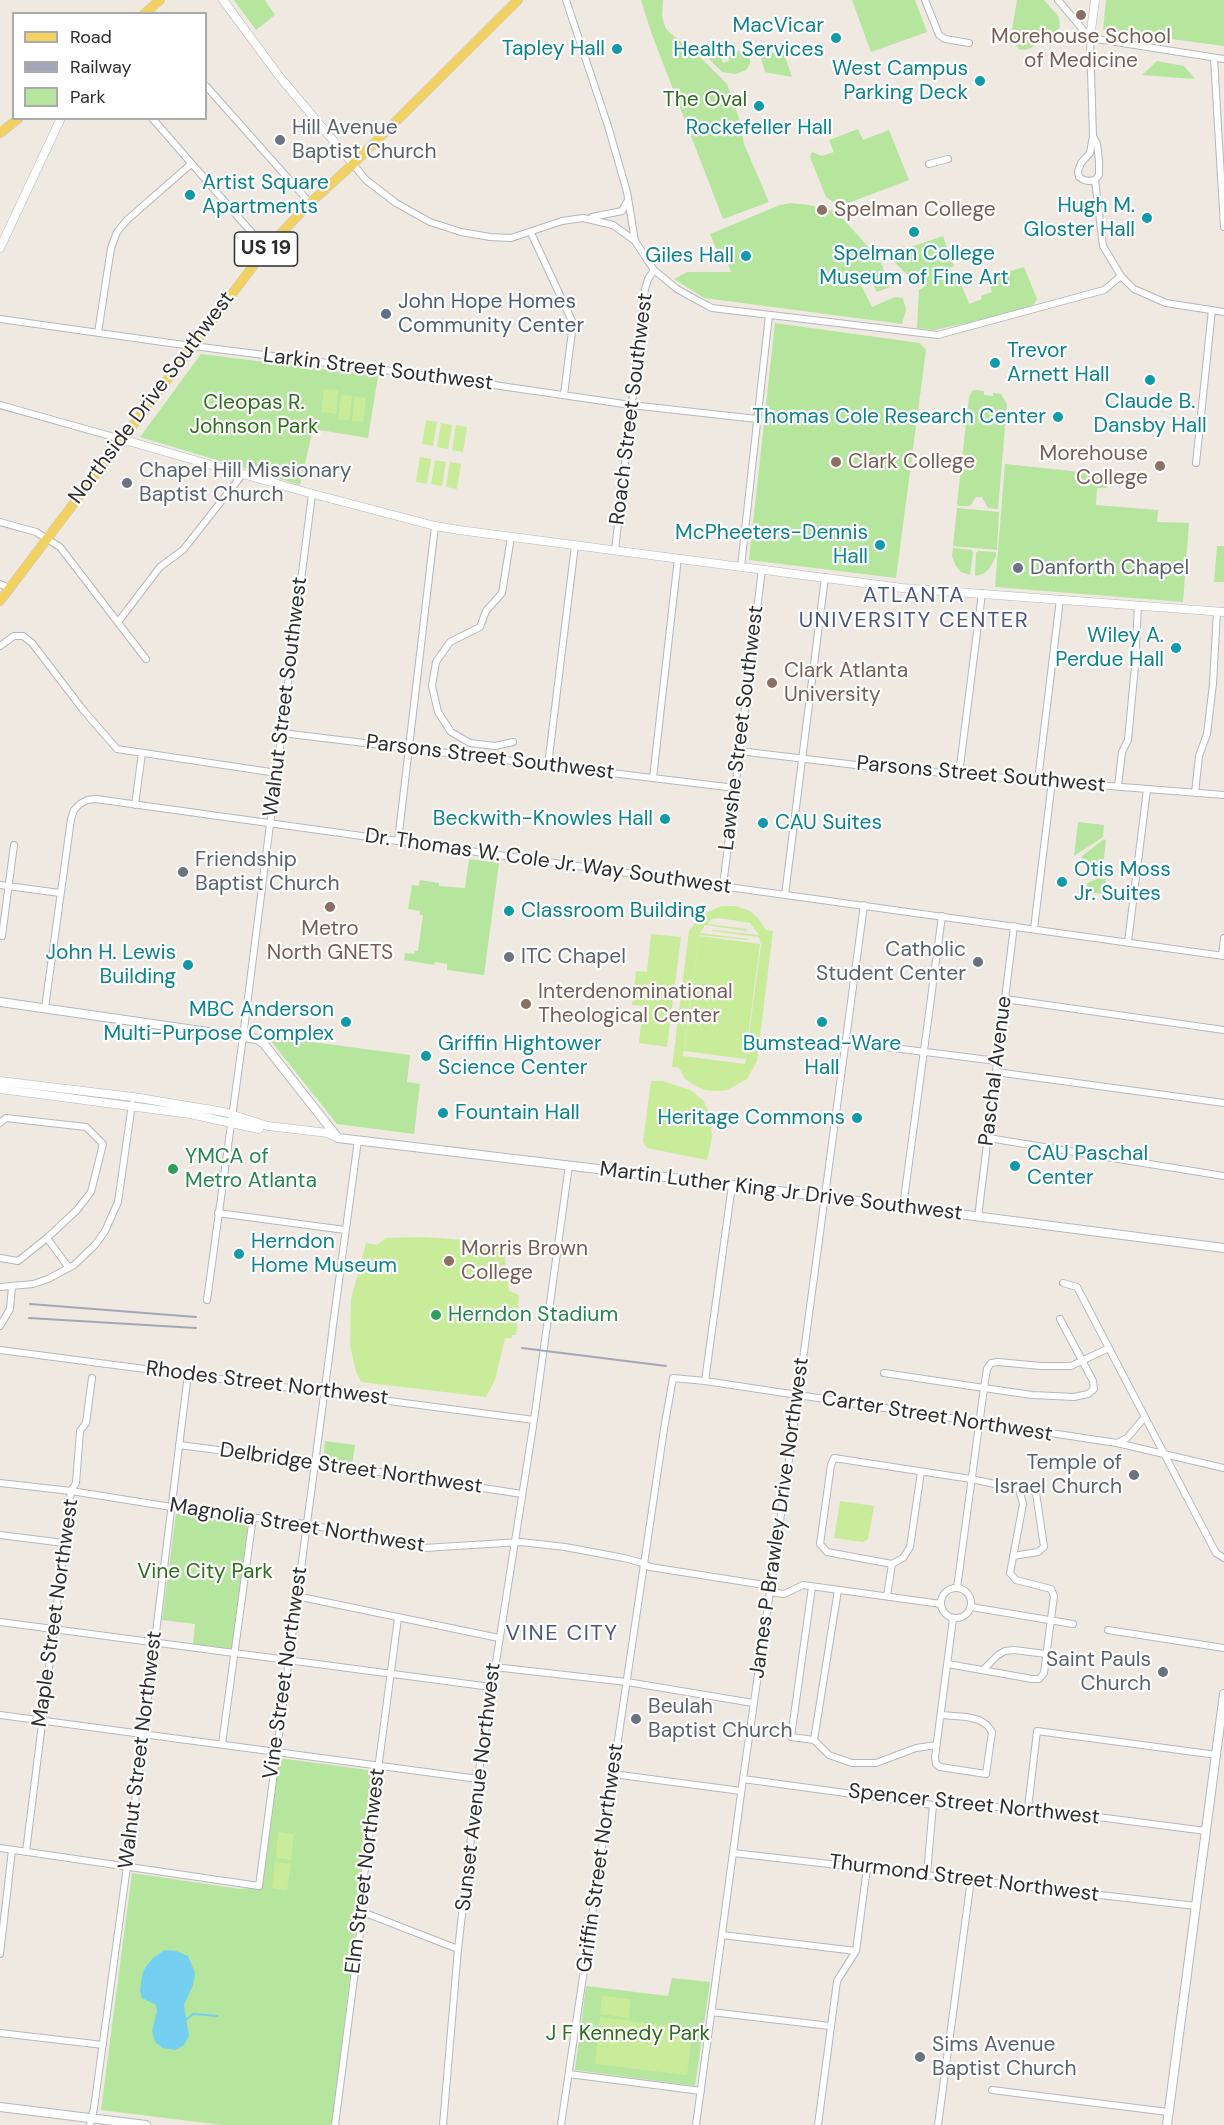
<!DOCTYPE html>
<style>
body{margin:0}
#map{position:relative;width:1224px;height:2125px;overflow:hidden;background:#efe9e1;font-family:"DM Sans",sans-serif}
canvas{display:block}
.legend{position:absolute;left:12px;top:12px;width:195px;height:108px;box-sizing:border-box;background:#fff;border:2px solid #ababab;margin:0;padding:8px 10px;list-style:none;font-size:18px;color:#2e2e2e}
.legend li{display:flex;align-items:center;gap:12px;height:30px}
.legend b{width:30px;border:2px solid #ababab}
</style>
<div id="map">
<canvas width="1224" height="2125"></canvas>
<ul class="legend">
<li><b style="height:8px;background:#f2d163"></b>Road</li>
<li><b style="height:8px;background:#a3a6b8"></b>Railway</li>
<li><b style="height:16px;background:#b6e59e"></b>Park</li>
</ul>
</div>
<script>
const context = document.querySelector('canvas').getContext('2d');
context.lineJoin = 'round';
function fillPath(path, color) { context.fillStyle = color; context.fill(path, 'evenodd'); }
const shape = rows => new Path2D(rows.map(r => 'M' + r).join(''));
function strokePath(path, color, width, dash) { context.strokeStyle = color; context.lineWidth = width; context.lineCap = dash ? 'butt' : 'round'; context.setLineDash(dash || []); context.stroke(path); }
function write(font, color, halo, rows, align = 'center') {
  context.font = font + ' "DM Sans",sans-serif'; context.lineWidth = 4.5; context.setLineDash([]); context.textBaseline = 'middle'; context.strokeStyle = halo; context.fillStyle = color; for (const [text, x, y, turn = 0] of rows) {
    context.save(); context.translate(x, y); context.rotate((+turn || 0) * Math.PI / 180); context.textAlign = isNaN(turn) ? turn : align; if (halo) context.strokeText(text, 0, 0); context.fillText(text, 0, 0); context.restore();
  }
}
fillPath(shape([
 [234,0,265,0,275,15,256,30],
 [641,0,663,0,662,16,665,27,669,32,703,60,727,84,738,115,744,144,769,202,723,219,651,32],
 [852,0,915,0,927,32,871,52],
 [1017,0,1044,0,1059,17,1060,28,1031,48,1024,50,1019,49,1011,40,1006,39,1011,35],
 [1106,0,1224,0,1224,46,1103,30],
 [745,48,750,55,750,64,746,70,736,74,722,72,705,55,718,50,723,63,729,61,728,57],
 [763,51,775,53,783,51,792,77,765,72,761,58],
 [1157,61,1184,66,1195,79,1142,75],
 [858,129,863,140,889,130,909,180,846,204,836,204,826,197,810,157,812,152,822,156,834,152,829,140],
 [791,203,809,205,837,212,880,260,890,287,877,292,871,280,861,285,872,307,895,297,903,298,906,310,902,324,704,298,674,279,687,272,731,272,725,256,720,258,710,234,780,205],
 [943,236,954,266,950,268,954,277,958,276,969,304,982,299,981,296,992,292,987,278,1024,267,1037,299,1033,306,976,321,934,330,917,328,919,290,924,287,925,283,919,281,915,282,892,260,890,254],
 [775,323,920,343,926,350,896,578,749,560],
 [201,354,378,376,368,438,313,429,300,485,140,437],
 [975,390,984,391,984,395,993,396,993,393,1001,394,1007,404,998,509,988,508,982,497,976,497,970,506,959,506,957,504,969,397,972,391],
 [1005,464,1109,475,1107,488,1097,488,1096,505,1158,510,1157,522,1189,523,1183,602,995,587],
 [957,508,999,512,997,550,953,546],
 [1217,546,1224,546,1224,582,1214,582],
 [953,548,971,550,973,552,970,575,961,572,956,566,952,556],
 [978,551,996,552,996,556,989,569,983,574,975,576,976,553],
 [1078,822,1104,825,1103,837,1074,856],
 [1104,839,1106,841,1102,874,1097,873,1081,859,1082,856],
 [469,859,499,863,484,975,447,970,447,964,435,962,434,965,404,960,405,953,414,954,415,951,418,951,423,915,420,915,420,911,408,909,412,885,419,886,420,880,439,883,439,886,465,888],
 [1099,878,1106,879,1104,894,1086,892,1087,883],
 [267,1036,410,1055,407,1082,420,1084,414,1134,337,1124],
 [325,1441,355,1445,352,1465,323,1461],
 [176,1514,248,1524,232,1649,193,1644,195,1624,162,1620],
 [279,1758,375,1771,356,1903,357,1918,332,2125,222,2125,101,2110,132,1873,240,1889,260,1887,263,1883],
 [672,1978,710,1982,695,2086,575,2070,586,1986,668,1996]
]), '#b6e59e');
fillPath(shape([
 [324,389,338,390,336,414,321,412],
 [341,395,352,396,349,421,338,419],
 [355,396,366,398,363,422,352,421],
 [426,420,437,422,433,446,422,444],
 [441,423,452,425,448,449,437,447],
 [456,425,467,427,463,452,452,450],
 [420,457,431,459,427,484,416,482],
 [435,460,446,462,442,486,431,484],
 [450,462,461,464,457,489,446,487],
 [722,906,736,906,750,911,758,918,766,930,773,931,757,1061,747,1079,727,1090,717,1091,705,1090,694,1085,685,1079,679,1068,672,1067,689,931,701,915],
 [719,918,750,923,759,935,712,930,712,931,759,937,761,945,745,1064,683,1056,699,935,748,940,748,939,700,933,705,925,747,931,747,929,707,924,712,919],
 [651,934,681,937,667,1047,639,1043,643,1006,632,1005,636,971,647,972],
 [699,936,760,944,745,1059,684,1051],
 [651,1081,663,1081,690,1090,703,1100,709,1112,711,1124,712,1138,707,1160,647,1148,643,1142],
 [425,1237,465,1240,502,1248,504,1252,509,1291,519,1295,518,1308,521,1308,520,1322,517,1322,516,1335,512,1335,512,1338,505,1338,495,1380,486,1397,361,1382,356,1371,350,1346,351,1299,366,1243,377,1245,386,1238],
 [840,1501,874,1506,868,1539,863,1542,834,1538],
 [278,1832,294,1834,291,1860,276,1858],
 [275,1862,291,1864,287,1890,272,1888],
 [604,1996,631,1999,629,2018,600,2014,602,1997],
 [600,2017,693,2029,687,2075,595,2064]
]), '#c9ec9a');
fillPath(shape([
 [165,1950,176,1951,188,1956,195,1973,193,1985,184,2005,189,2036,184,2045,175,2050,163,2048,155,2042,152,2031,157,2011,156,2005,142,1998,140,1991,142,1975,145,1968,153,1958]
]), '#75cff0');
strokePath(shape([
 [187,2019,193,2014,217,2016]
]), '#75cff0', 2);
const minor = shape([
 [566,0,608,126,627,192,635,241,654,270,677,289,695,299,712,308,938,335,1104,290,1121,276],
 [925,0,939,35,945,39,969,43],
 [1058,0,1090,38,1093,136,1090,153,1081,163,1078,171,1079,177,1084,180,1089,181,1095,180],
 [1090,38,1224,59],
 [1214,58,1224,227],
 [206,86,310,203],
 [152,118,266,249],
 [1093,136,1097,144,1099,161,1099,175,1095,180,1103,246,1121,276,1134,289,1166,303,1224,312],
 [353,164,366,180,396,203,430,222,461,232,490,237,511,238,562,221,583,218,613,225,635,241],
 [929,164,948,159],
 [592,217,622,211,628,200],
 [531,233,573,323,564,395],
 [0,319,177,344,439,377,631,405,757,419],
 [98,333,111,248,117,232,127,220,191,164],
 [0,405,121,439],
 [1196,463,1212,310],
 [0,522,36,532,60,547,146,659],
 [511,537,502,593,486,611,480,627,450,642,436,662,432,686,438,712,451,732,470,743,495,746,513,742],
 [615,550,645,289,648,279,654,270],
 [741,566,769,315],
 [0,584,9,588],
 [118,622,160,567,183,550,242,475],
 [0,646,14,636,23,636,32,643,84,711,117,749,277,773],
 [282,733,735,788],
 [739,751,881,768,1224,795],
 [548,765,575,545],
 [959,774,982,593],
 [653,778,678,558],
 [1038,780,1060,599],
 [1118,786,1122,752,1128,740,1135,666,1138,605],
 [1195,793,1199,756,1207,734,1213,684,1217,611],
 [135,805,142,753],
 [398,841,435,526],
 [0,885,60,893],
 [723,886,762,569],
 [785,895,825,577],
 [1034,929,1052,781],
 [2,936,14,845],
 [1128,942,1147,789],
 [1222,956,1224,938],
 [1005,999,1224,1030],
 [45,1008,71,819,74,810,80,804,87,800,96,799,1224,956],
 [846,1042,997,1061],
 [996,1072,1224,1103],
 [0,1123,6,1118,86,1127,103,1144,91,1192,77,1210,47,1238,18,1261,0,1258],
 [988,1138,1224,1176],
 [903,1207,942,916],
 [218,1213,345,1230],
 [978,1217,1014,926],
 [47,1238,69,1268],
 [1063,1283,1077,1287,1216,1553,1224,1558],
 [0,1287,33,1284,48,1279,74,1265,96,1244,105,1231,118,1202,132,1104],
 [207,1300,243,1037,312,494],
 [333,1325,358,1140],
 [0,1326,10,1309,12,1287],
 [0,1350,534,1420],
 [884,1373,984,1388,987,1369,991,1363,998,1362,1041,1366,1071,1366,1109,1348],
 [705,1381,732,1185],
 [1117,1443,1127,1438,1144,1418],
 [179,1445,320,1463,522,1494],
 [0,1483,71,1491,178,1508,306,1524,424,1548,521,1542,565,1547,624,1558,639,1562,650,1567,771,1586],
 [0,1535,64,1543],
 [1013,1556,1038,1552,1044,1547,1036,1493,1030,1489,1019,1489],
 [892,1564,827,1552,820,1544,831,1465,834,1458,971,1479,1019,1489,1023,1504,1010,1573,1016,1580,1051,1589,1054,1596,1044,1673,1039,1679,1032,1679,948,1664],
 [812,1587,791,1737,814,1740],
 '941 1603a15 15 0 1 1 30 0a15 15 0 1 1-30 0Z',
 [957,1588,984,1388,1032,1395,1074,1397,1088,1394,1094,1389,1093,1381,1060,1319],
 [770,1592,784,1594,803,1585,941,1604],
 [296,1596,499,1638],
 [887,1596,892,1564,903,1558,910,1547,921,1472],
 [971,1607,1073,1624],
 [0,1622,491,1687],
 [1108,1630,1224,1648],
 [494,1667,627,1682,753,1703],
 [984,1669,998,1655,1005,1651,1014,1650,1046,1654],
 [0,1715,478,1779],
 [941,1715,967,1717,979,1720,987,1725,992,1732,986,1774,940,1767,936,1764,935,1757,953,1619],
 [814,1740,838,1590],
 [814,1740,829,1755,852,1763,876,1763,916,1748,937,1745],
 [222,1744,253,1517],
 [613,1774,741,1791],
 [743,1779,933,1805,1028,1808,1206,1831],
 [1028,1808,1037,1731,1217,1755],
 [0,1848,259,1886,331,1342],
 [26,1852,71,1491,76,1483,80,1431,86,1423,92,1378],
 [733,1853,1196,1906],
 [927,1874,933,1805],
 [360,1911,458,1949],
 [722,1935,856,1951],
 [0,1954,12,1850],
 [711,2012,830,2026],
 [0,2033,103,2045],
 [569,2074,701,2091],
 [992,2090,1168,2112],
 [90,2125,94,2108,126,1874,188,1374],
 [335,2125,362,1917,360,1906,398,1618],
 [443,2125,458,1949,478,1777,534,1420,569,1165],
 [561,2125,664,1429,673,1378,705,1381,1117,1443,1224,1468],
 [696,2125,743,1779,799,1389,864,905],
 [818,2125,837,1981,856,1951,867,1868],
 [938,2125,971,1879]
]);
const tertiary = shape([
 [223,0,279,76,353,164],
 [1090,38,1095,0],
 [0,248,61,118],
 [121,439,302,491,435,526,459,530,902,588,1224,612],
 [0,1081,133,1097,206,1109,224,1112,268,1126,328,1133,338,1138],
 [0,1089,190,1114,259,1129]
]);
const secondary = shape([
 [0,1002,257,1039,264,1044,338,1138,732,1185,1224,1248],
 [0,2107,146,2125],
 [1167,2125,1224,1694]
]);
const primary = shape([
 [144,14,160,0],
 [0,133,19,118],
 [0,601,266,249,310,203,353,164,518,0]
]);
strokePath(minor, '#b4b7c1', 8);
strokePath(tertiary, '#b4b7c1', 9);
strokePath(secondary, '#b4b7c1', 10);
strokePath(primary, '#c9c9c9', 10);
strokePath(minor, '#fff', 6);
strokePath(tertiary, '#fff', 8);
strokePath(secondary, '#fff', 8);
strokePath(primary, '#f2d163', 9);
strokePath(shape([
 [30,1304,196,1317],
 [29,1318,196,1328],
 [522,1348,666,1366]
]), '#a3a6b8', 2);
const minorBridge = shape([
 [331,1342,333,1325]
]);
strokePath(minorBridge, '#b4b7c1', 8, []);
strokePath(minorBridge, '#fff', 6);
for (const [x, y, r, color] of [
 [1081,15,6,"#8d6e63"],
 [836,38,6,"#0f9aa8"],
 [617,49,6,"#0f9aa8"],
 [980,81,6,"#0f9aa8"],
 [759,106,6,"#0f9aa8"],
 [280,140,6,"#6b7280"],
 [190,195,6,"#0f9aa8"],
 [822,210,6,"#8d6e63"],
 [1147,218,6,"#0f9aa8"],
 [914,232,6,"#0f9aa8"],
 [746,256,6,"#0f9aa8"],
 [386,314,6,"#5c6f8a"],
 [995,363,6,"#0f9aa8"],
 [1150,380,6,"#0f9aa8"],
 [1058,417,6,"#0f9aa8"],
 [836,462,6,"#8d6e63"],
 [1160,466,6,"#8d6e63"],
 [127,483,6,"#6b7280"],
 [880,545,6,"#0f9aa8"],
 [1018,568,6,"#6b7280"],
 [1176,648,6,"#0f9aa8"],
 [772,683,6,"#8d6e63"],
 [665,819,6,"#0f9aa8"],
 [763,823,6,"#0f9aa8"],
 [183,872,6,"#6b7280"],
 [1062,882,6,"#0f9aa8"],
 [330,907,6,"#8d6e63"],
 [509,911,6,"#0f9aa8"],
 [509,957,6,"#6b7280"],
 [978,962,6,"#6b7280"],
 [188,965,6,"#0f9aa8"],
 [526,1004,6,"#8d6e63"],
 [346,1022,6,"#0f9aa8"],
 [822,1022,6,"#0f9aa8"],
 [426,1056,6,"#0f9aa8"],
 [443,1113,6,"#0f9aa8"],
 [857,1118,6,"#0f9aa8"],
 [1015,1166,6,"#0f9aa8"],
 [173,1169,6,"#2e9e5b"],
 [239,1254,6,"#0f9aa8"],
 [449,1261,6,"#8d6e63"],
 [436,1315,6,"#2e9e5b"],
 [1134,1475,6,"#6b7280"],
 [1163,1672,6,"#6b7280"],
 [636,1719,6,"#6b7280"],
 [920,2057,6,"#6b7280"]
]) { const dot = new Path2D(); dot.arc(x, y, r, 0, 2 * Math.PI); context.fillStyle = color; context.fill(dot); strokePath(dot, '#fff', 2); }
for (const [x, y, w] of [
 [266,249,63]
]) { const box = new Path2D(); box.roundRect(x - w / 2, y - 17, w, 34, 4.5); context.fillStyle = '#fff'; context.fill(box); strokePath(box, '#2e2e2e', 1.5); }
write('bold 20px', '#2e2e2e', null, [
 ["US 19",266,249]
]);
write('21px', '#0d838f', '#fff', [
 ["MacVicar",824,26],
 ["Health Services",824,50],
 ["Tapley Hall",605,49],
 ["West Campus",968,69],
 ["Parking Deck",968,93],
 ["Rockefeller Hall",759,128,"center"],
 ["Artist Square",202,183,"left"],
 ["Apartments",202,207,"left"],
 ["Hugh M.",1135,206],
 ["Gloster Hall",1135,230],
 ["Spelman College",914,254,"center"],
 ["Museum of Fine Art",914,278,"center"],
 ["Giles Hall",734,256],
 ["Trevor",1007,351,"left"],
 ["Arnett Hall",1007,375,"left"],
 ["Claude B.",1150,402,"center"],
 ["Dansby Hall",1150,426,"center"],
 ["Thomas Cole Research Center",1046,417],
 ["McPheeters-Dennis",868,533],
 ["Hall",868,557],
 ["Wiley A.",1164,636],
 ["Perdue Hall",1164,660],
 ["Beckwith-Knowles Hall",653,819],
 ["CAU Suites",775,823,"left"],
 ["Otis Moss",1074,870,"left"],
 ["Jr. Suites",1074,894,"left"],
 ["Classroom Building",521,911,"left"],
 ["John H. Lewis",176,953],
 ["Building",176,977],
 ["MBC Anderson",334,1010],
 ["Multi-Purpose Complex",334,1034],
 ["Griffin Hightower",438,1044,"left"],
 ["Science Center",438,1068,"left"],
 ["Bumstead-Ware",822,1044,"center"],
 ["Hall",822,1068,"center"],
 ["Fountain Hall",455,1113,"left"],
 ["Heritage Commons",845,1118],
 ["CAU Paschal",1027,1154,"left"],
 ["Center",1027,1178,"left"],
 ["Herndon",251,1242,"left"],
 ["Home Museum",251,1266,"left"]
], 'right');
write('21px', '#785e54', '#fff', [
 ["Morehouse School",1081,37,"center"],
 ["of Medicine",1081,61,"center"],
 ["Spelman College",834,210],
 ["Morehouse",1148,454,"right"],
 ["College",1148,478,"right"],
 ["Clark College",848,462],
 ["Clark Atlanta",784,671],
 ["University",784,695],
 ["Metro",330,929,"center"],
 ["North GNETS",330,953,"center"],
 ["Interdenominational",538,992],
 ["Theological Center",538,1016],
 ["Morris Brown",461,1249],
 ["College",461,1273]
], 'left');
write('21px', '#2c6e1b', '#fff', [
 ["The Oval",705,100],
 ["Cleopas R.",254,403],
 ["Johnson Park",254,427],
 ["Vine City Park",205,1572],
 ["J F Kennedy Park",628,2034]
]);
write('21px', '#5b616d', '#fff', [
 ["Hill Avenue",292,128],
 ["Baptist Church",292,152],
 ["Chapel Hill Missionary",139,471],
 ["Baptist Church",139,495],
 ["Danforth Chapel",1030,568],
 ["Friendship",195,860],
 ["Baptist Church",195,884],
 ["Catholic",966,950,"right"],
 ["Student Center",966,974,"right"],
 ["ITC Chapel",521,957],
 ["Temple of",1122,1463,"right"],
 ["Israel Church",1122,1487,"right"],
 ["Saint Pauls",1151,1660,"right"],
 ["Church",1151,1684,"right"],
 ["Beulah",648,1707],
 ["Baptist Church",648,1731],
 ["Sims Avenue",932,2045],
 ["Baptist Church",932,2069]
], 'left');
write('21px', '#4e5e75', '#fff', [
 ["John Hope Homes",398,302],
 ["Community Center",398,326]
], 'left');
write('21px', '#2e2e2e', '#fff', [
 ["Larkin Street Southwest",378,370,7],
 ["Northside Drive Southwest",152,398,-53],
 ["Roach Street Southwest",632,409,-83],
 ["Walnut Street Southwest",286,697,-83],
 ["Lawshe Street Southwest",742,728,-83],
 ["Parsons Street Southwest",490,758,7],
 ["Parsons Street Southwest",981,775,5],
 ["Dr. Thomas W. Cole Jr. Way Southwest",548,862,8],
 ["Paschal Avenue",996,1071,-83],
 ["Martin Luther King Jr Drive Southwest",781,1192,7],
 ["Rhodes Street Northwest",267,1384,7],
 ["Carter Street Northwest",937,1417,9],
 ["Delbridge Street Northwest",351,1469,8],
 ["James P Brawley Drive Northwest",780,1518,-82],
 ["Magnolia Street Northwest",297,1526,9],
 ["Maple Street Northwest",56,1613,-82],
 ["Vine Street Northwest",286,1673,-82],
 ["Walnut Street Northwest",141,1750,-83],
 ["Sunset Avenue Northwest",479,1787,-83],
 ["Spencer Street Northwest",974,1805,6],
 ["Griffin Street Northwest",601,1858,-82],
 ["Elm Street Northwest",366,1871,-83],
 ["Thurmond Street Northwest",964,1879,7]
]);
write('21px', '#27864d', '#fff', [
 ["YMCA of",185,1157],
 ["Metro Atlanta",185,1181],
 ["Herndon Stadium",448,1315]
], 'left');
context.letterSpacing = '1.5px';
write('22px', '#4d5680', '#fff', [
 ["ATLANTA",914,596],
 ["UNIVERSITY CENTER",914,621],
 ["VINE CITY",562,1634]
]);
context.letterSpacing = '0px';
</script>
